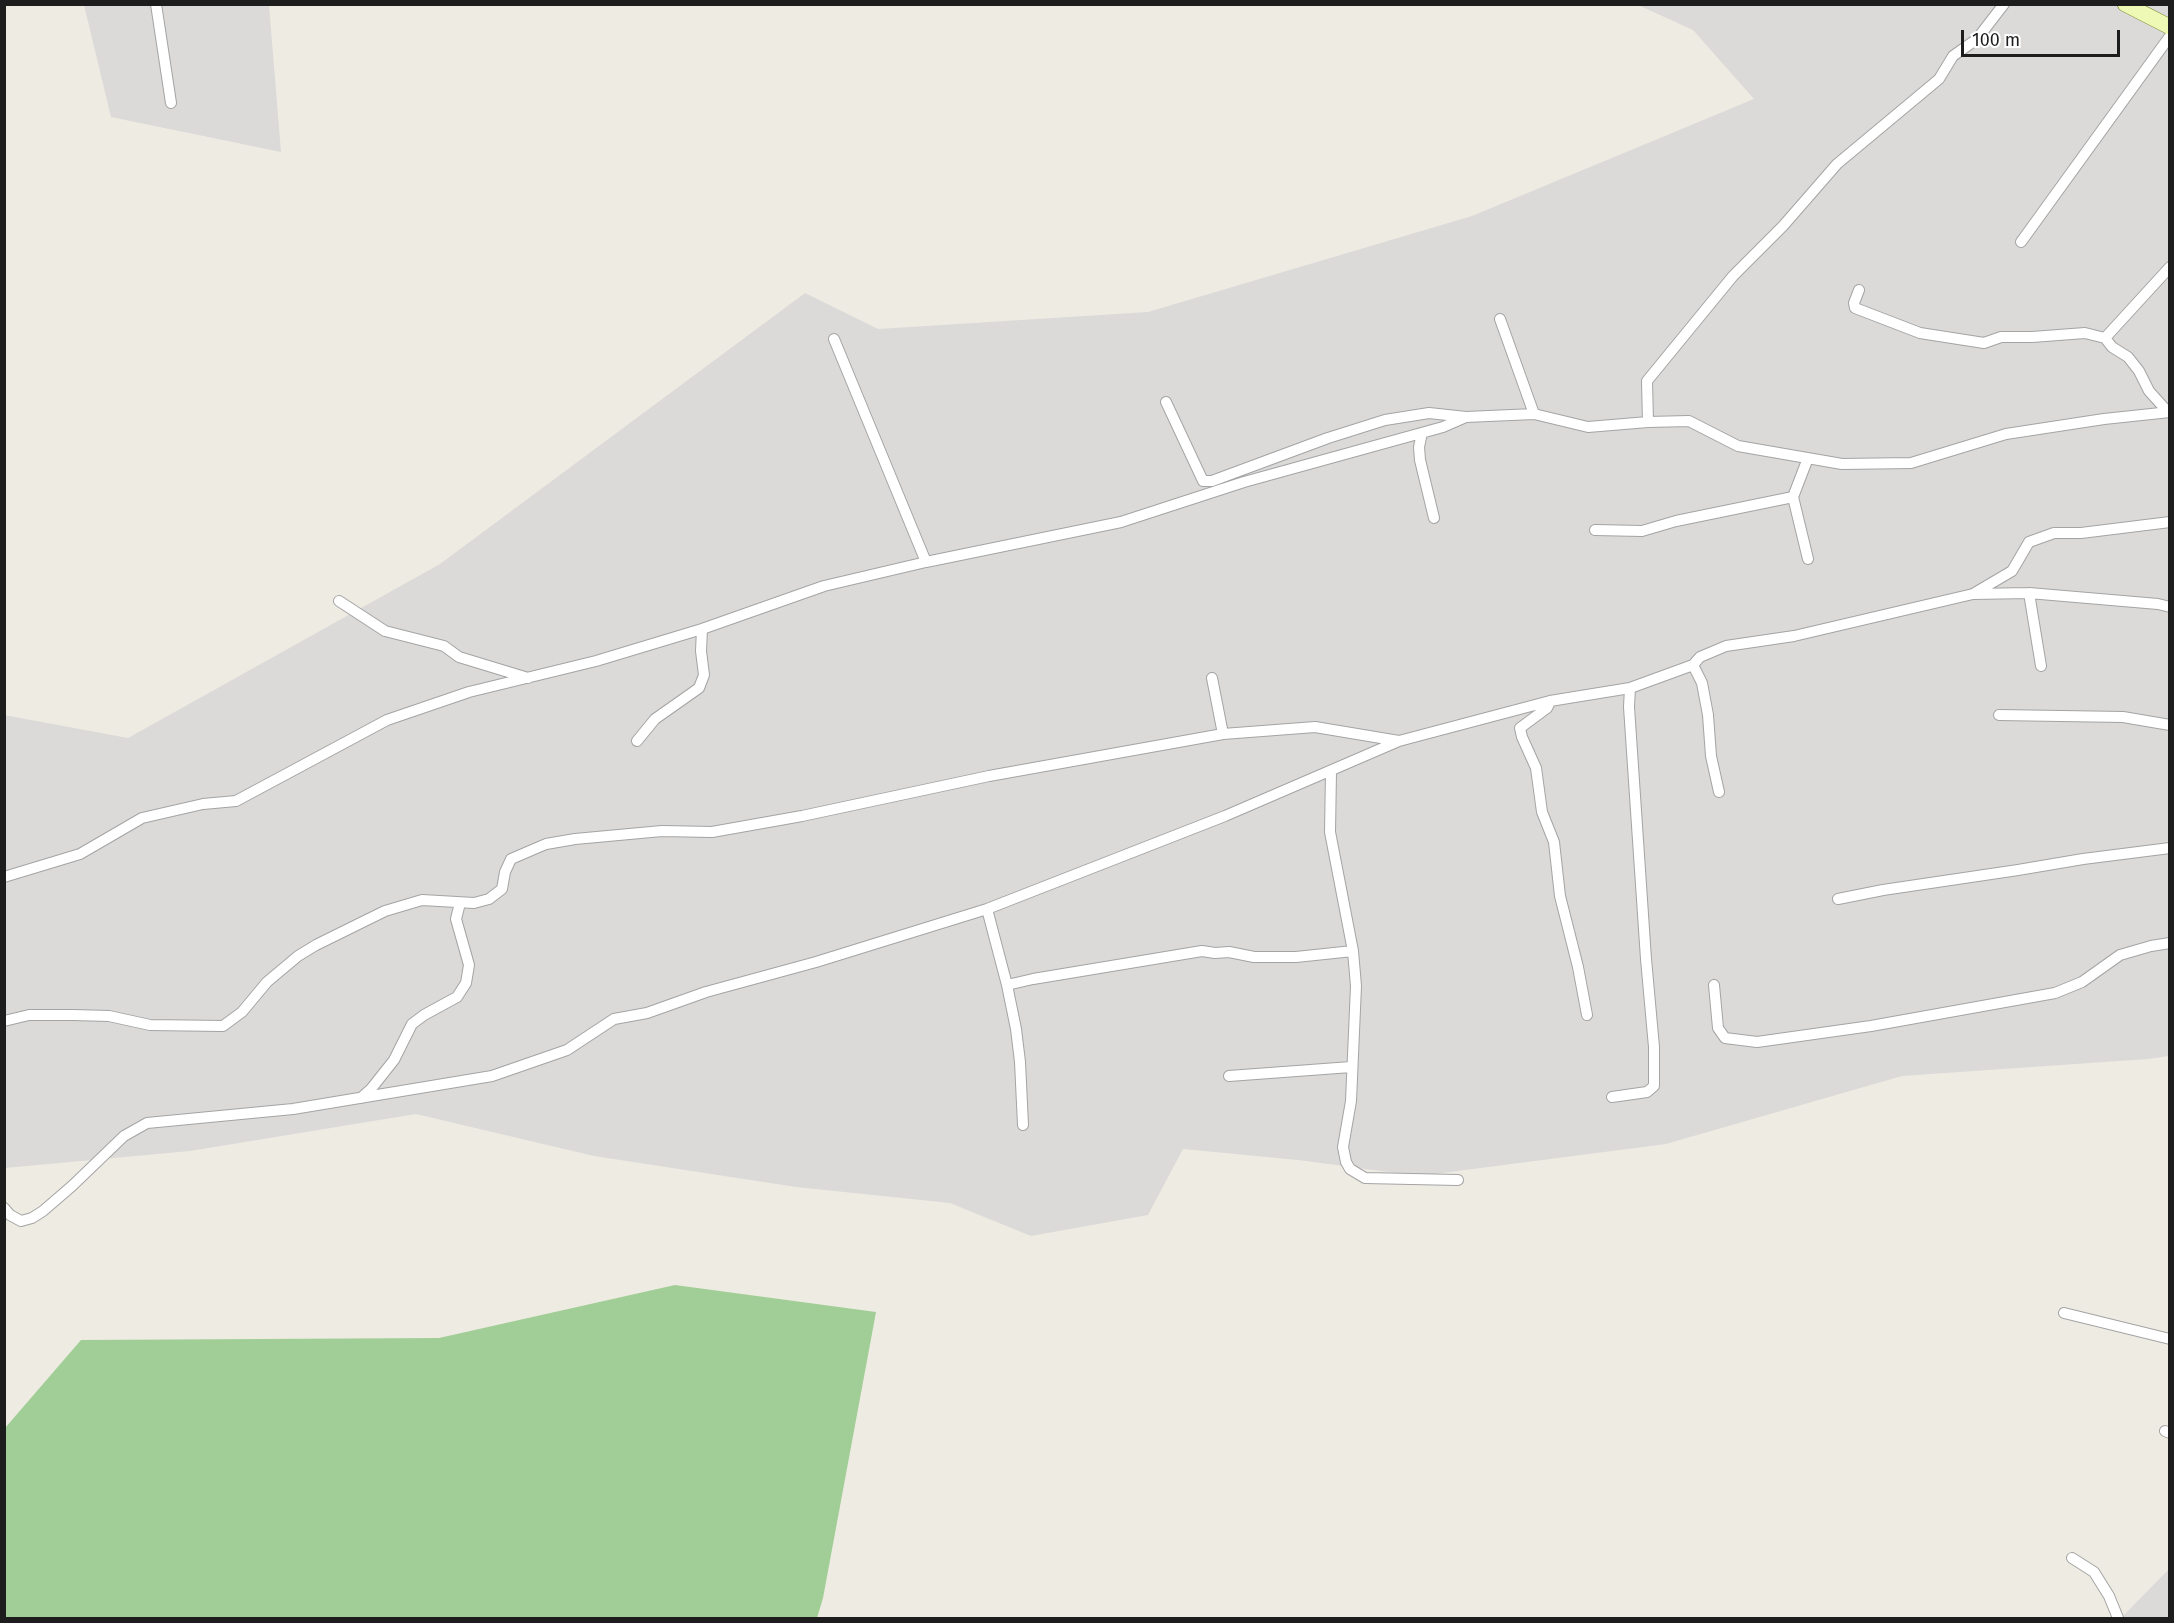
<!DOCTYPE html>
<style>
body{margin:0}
#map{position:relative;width:2174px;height:1623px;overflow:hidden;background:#eeebe2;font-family:"Fira Sans",sans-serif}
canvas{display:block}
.frame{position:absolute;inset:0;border:6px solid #1d1d1d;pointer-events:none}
.scale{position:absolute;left:1961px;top:30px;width:159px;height:27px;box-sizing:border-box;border:3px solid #1d1d1d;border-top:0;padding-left:8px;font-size:18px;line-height:21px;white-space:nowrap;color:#1d1d1d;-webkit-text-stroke:4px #fff;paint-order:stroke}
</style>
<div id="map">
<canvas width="2174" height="1623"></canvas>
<div class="frame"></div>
<div class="scale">100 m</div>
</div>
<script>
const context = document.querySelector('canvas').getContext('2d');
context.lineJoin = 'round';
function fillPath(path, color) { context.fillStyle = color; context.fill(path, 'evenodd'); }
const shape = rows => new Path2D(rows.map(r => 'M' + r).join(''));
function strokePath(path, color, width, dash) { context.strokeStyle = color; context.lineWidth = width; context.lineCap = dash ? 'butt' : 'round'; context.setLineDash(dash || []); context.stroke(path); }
fillPath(shape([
 [84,5,269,5,281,152,111,117],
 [1638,5,2169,5,2169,1056,2148,1059,1902,1076,1666,1144,1419,1176,1298,1160,1183,1149,1148,1215,1031,1236,950,1203,796,1187,594,1156,416,1114,190,1151,5,1168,4,715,128,738,440,564,805,293,878,329,1148,312,1472,216,1754,99,1693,30],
 [2169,1569,2169,1618,2121,1618]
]), '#dbdad9');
fillPath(shape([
 [675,1285,876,1312,823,1598,817,1618,5,1618,5,1428,81,1340,439,1338]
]), '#a1ce96');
const street = shape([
 [156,4,171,103],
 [2021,242,2170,36],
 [1859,290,1854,303,1855,308,1920,333,1984,343,2001,337,2032,337,2085,333,2105,338],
 [1500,319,1534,414],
 [834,339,926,562],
 [1166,402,1203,481,1212,481,1328,438,1385,420,1429,413,1466,417],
 [2167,411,2149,391,2139,371,2128,357,2112,347,2105,338,2170,267],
 [1648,422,1647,381,1733,276,1783,226,1837,164,1939,79,1953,56,1977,39,2004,4],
 [1422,433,1419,447,1420,460,1434,518],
 [1808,458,1793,497,1808,559],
 [1595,530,1642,531,1676,521,1793,497],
 [2029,593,2041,666],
 [1973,594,2029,593,2158,604,2170,607],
 [339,601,385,631,444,646,459,657,528,678],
 [1693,665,1702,683,1708,715,1711,756,1719,792],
 [1212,678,1223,734],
 [1550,702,1547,708,1520,728,1522,737,1536,768,1542,812,1554,842,1560,896,1578,967,1587,1015],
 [1999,715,2123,717,2170,725],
 [637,741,655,719,699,688,704,675,701,651,702,629],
 [1331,772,1330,832,1353,951,1356,986,1351,1101,1343,1147,1346,1162,1350,1169,1365,1178,1458,1180],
 [4,877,80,854,142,818,203,804,236,801,387,720,469,692,596,661,702,629,824,586,926,562,1121,522,1244,482,1443,427,1466,417,1534,414,1588,427,1648,422,1689,421,1738,446,1842,464,1911,463,2006,434,2104,419,2170,412],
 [1838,899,1883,890,2018,870,2083,859,2170,848],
 [987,909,1007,985,1033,979,1202,951,1215,953,1229,952,1254,957,1296,957,1353,951],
 [1007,985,1016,1029,1020,1062,1023,1125],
 [1714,985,1718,1028,1725,1038,1757,1042,1871,1026,2055,993,2082,982,2120,955,2151,946,2170,943],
 [4,1021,29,1015,73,1015,109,1016,150,1025,223,1026,242,1012,267,982,298,956,316,945,385,911,422,900,474,903,489,899,502,889,505,872,511,859,546,844,575,839,662,831,712,832,802,816,989,776,1223,734,1315,727,1399,741],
 [1229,1076,1351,1067],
 [1612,1097,1647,1092,1654,1086,1654,1047,1646,959,1629,707,1630,688],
 [361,1098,371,1089,394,1060,412,1024,424,1015,457,997,466,983,469,965,456,919,460,903],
 [4,1208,10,1215,21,1221,32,1218,43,1211,72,1186,124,1136,147,1123,293,1109,492,1076,567,1050,614,1019,647,1013,706,992,816,962,987,909,1225,816,1399,741,1550,701,1630,688,1693,665,1700,657,1726,646,1794,636,1973,594,2012,571,2029,542,2054,533,2081,533,2170,522],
 [2064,1313,2170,1339],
 [2165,1431,2170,1433],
 [2072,1558,2094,1572,2109,1596,2118,1618]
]);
const secondary = shape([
 [2125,4,2170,27]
]);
strokePath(street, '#a4a4a4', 12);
strokePath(secondary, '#5b7304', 16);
strokePath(street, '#fff', 10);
strokePath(secondary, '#eef9b5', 15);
</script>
